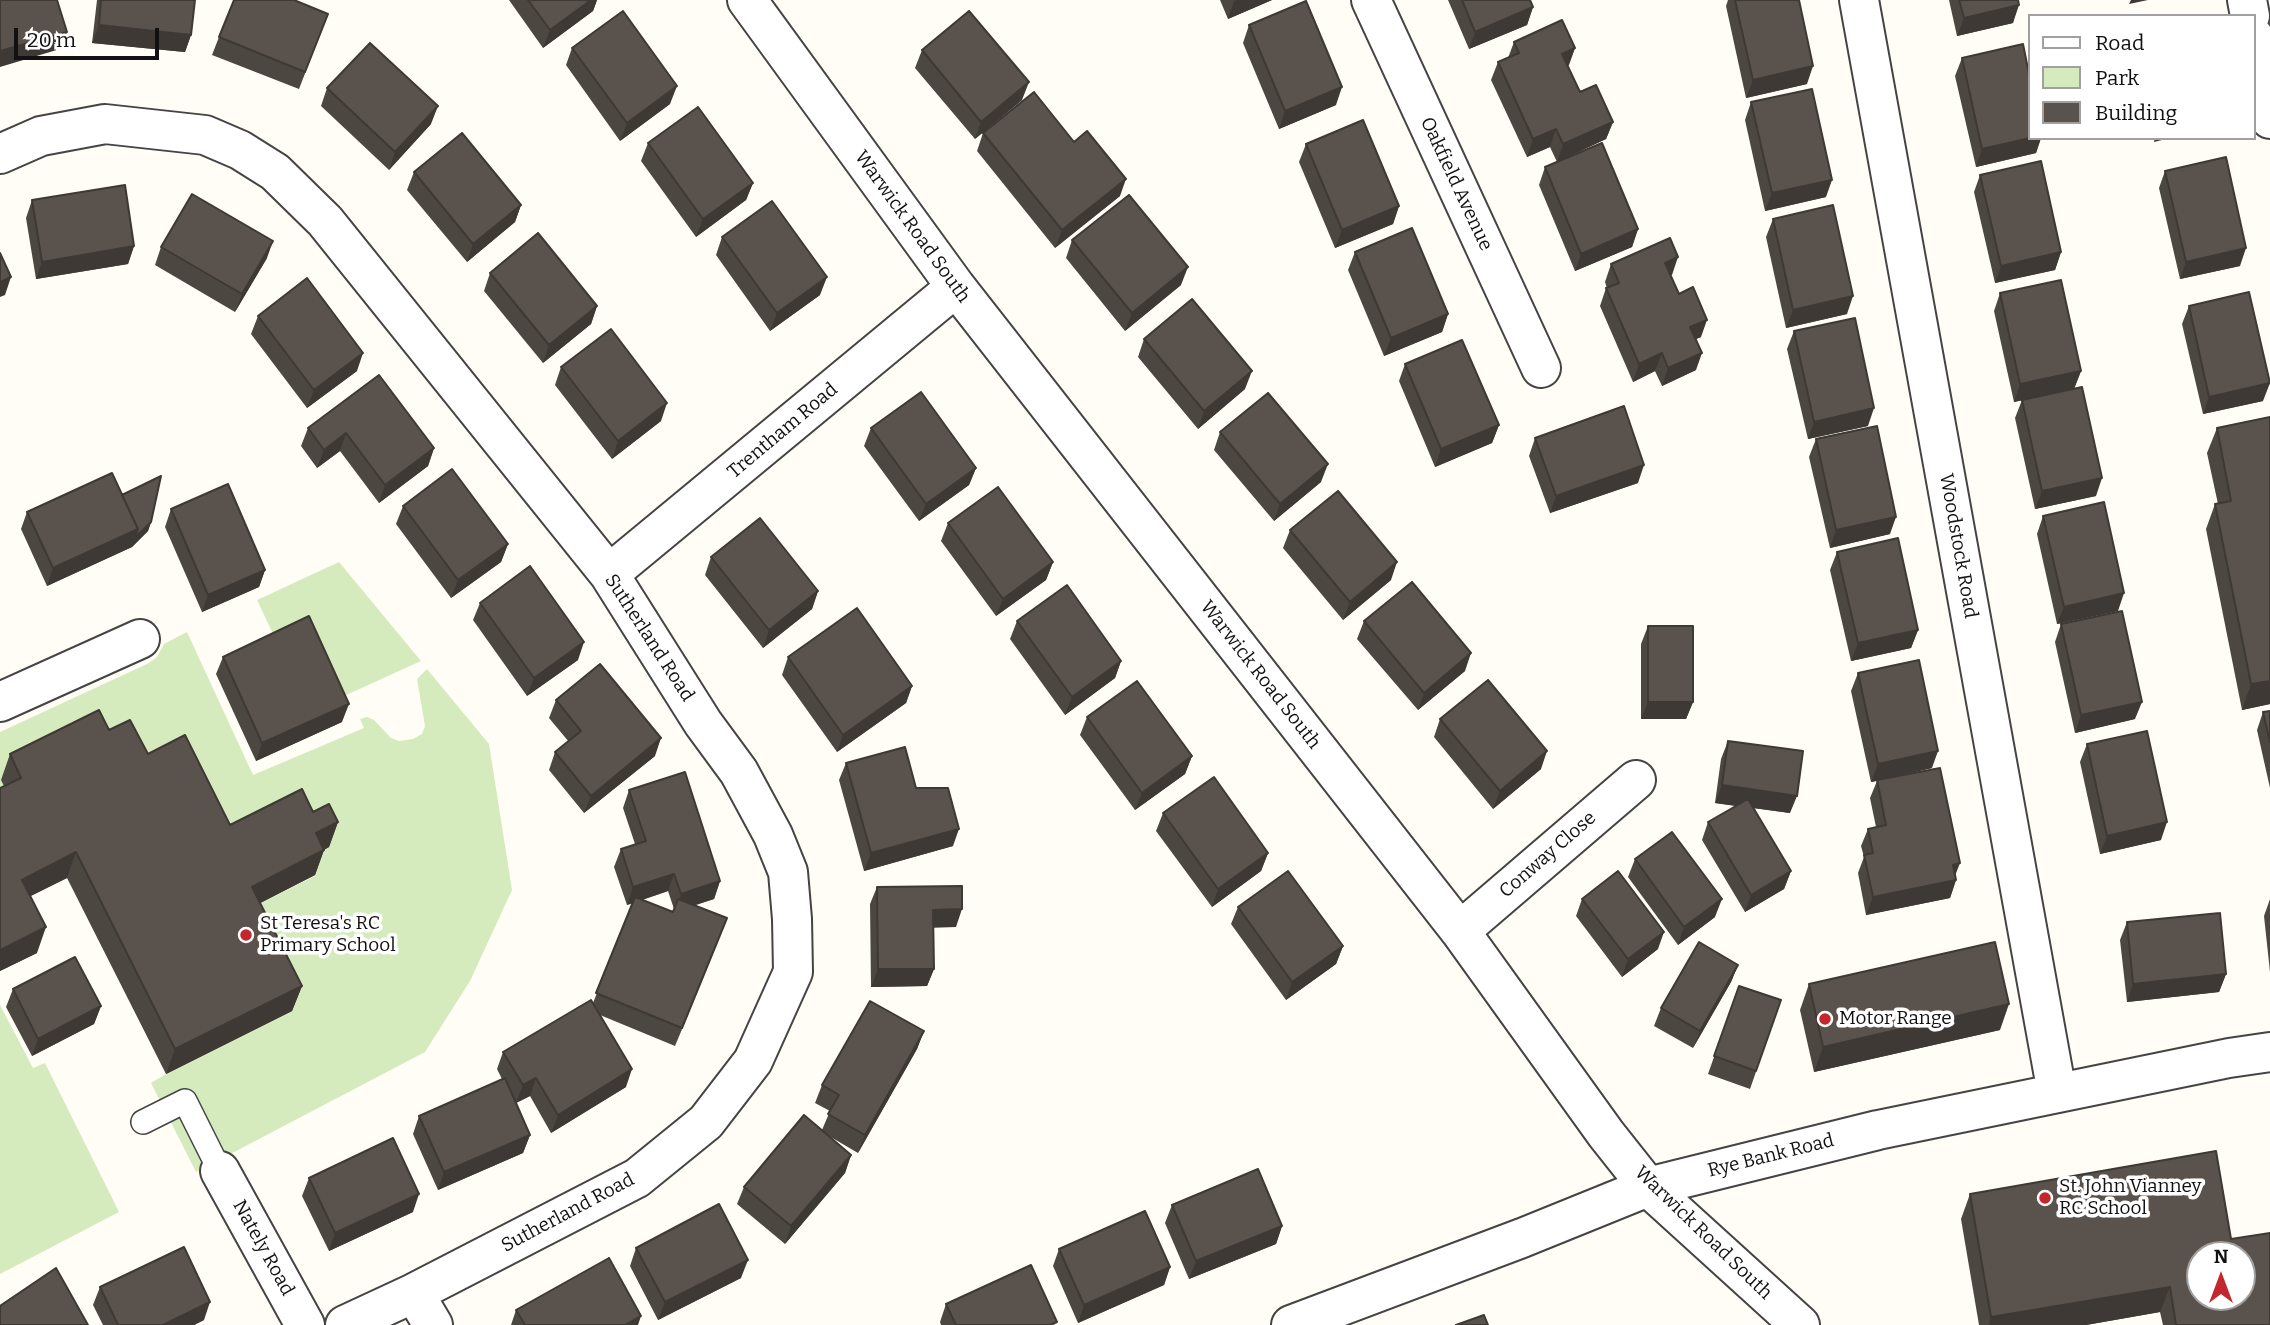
<!DOCTYPE html>
<style>
body{margin:0}
#map{position:relative;width:2270px;height:1325px;overflow:hidden;background:#fffdf5;font-family:Bitter,serif}
canvas{display:block}
.legend{position:absolute;left:2028px;top:14px;width:228px;height:126px;box-sizing:border-box;background:#fff;border:2px solid #a0a0a0;margin:0;padding:9px 12px;list-style:none;font-size:21px;color:#111}
.legend li{display:flex;align-items:center;gap:14px;height:35px}
.legend b{width:35px;border:2px solid #a0a0a0}
.north{position:absolute;left:2186px;top:1241px;width:70px;height:70px;box-sizing:border-box;background:#fff;border:2px solid #a0a0a0;border-radius:50%;rotate:0deg;font-size:19px;font-weight:700;line-height:28px;text-align:center;color:#111}
.north::after{content:'';display:block;margin:auto;width:24px;height:32px;background:#c4262e;clip-path:polygon(50% 0,100% 100%,50% 72%,0 100%)}
.scale{position:absolute;left:14px;top:28px;width:145px;height:32px;box-sizing:border-box;border:4px solid #111;border-top:0;padding-left:9px;font-size:21px;line-height:24px;white-space:nowrap;color:#111;-webkit-text-stroke:5px #fff;paint-order:stroke}
</style>
<div id="map">
<canvas width="2270" height="1325"></canvas>
<ul class="legend">
<li><b style="height:9px;background:#fff"></b>Road</li>
<li><b style="height:19px;background:#d5ebbd"></b>Park</li>
<li><b style="height:19px;background:#5a524d"></b>Building</li>
</ul>
<div class="north">N</div>
<div class="scale">20 m</div>
</div>
<script>
const context = document.querySelector('canvas').getContext('2d');
context.lineJoin = 'round';
function fillPath(path, color) { context.fillStyle = color; context.fill(path, 'evenodd'); }
const shape = rows => new Path2D(rows.map(r => 'M' + r).join(''));
function strokePath(path, color, width, dash) { context.strokeStyle = color; context.lineWidth = width; context.lineCap = dash ? 'butt' : 'round'; context.setLineDash(dash || []); context.stroke(path); }
function write(font, color, halo, rows, align = 'center') {
  context.font = font + ' Bitter,serif'; context.lineWidth = 7; context.setLineDash([]); context.textBaseline = 'middle'; context.strokeStyle = halo; context.fillStyle = color; for (const [text, x, y, turn = 0] of rows) {
    context.save(); context.translate(x, y); context.rotate((+turn || 0) * Math.PI / 180); context.textAlign = isNaN(turn) ? turn : align; if (halo) context.strokeText(text, 0, 0); context.fillText(text, 0, 0); context.restore();
  }
}
fillPath(shape([
 [339,562,421,661,344,696,275,638,257,600],
 [187,632,253,775,364,728,360,719,367,717,374,720,391,738,399,741,413,739,422,734,425,726,417,679,427,669,489,744,512,890,470,981,425,1052,196,1172,151,1083,166,1074,243,912,315,876,221,850,1,779,12,803,0,809,0,732,149,663,157,657,164,644],
 [0,1005,33,1068,45,1063,119,1212,0,1274]
]), '#d5ebbd');
const service = shape([
 [143,1122,185,1101,220,1171]
]);
const minor = shape([
 [747,0,956,287,1460,931,1606,1134,1648,1187,1800,1325],
 [1371,0,1541,368],
 [1859,0,2057,1093],
 [2247,0,2250,16],
 [2254,37,2270,119],
 [0,154,41,136,105,124,205,135,240,150,275,172,325,221,609,574,703,723,739,772,773,835,788,872,792,919,793,972,753,1061,706,1122,637,1178,414,1293,345,1325],
 [609,574,956,287],
 [0,702,140,639],
 [1460,931,1636,780],
 [220,1171,305,1325],
 [414,1293,433,1325],
 [1291,1325,1522,1238,1648,1187,1878,1130,2229,1058,2270,1052]
]);
strokePath(service, '#444', 26);
strokePath(minor, '#444', 42);
strokePath(service, '#fff', 23);
strokePath(minor, '#fff', 38);
fillPath(shape([
 [97,0,195,0,191,35,185,52,92,43],
 [509,0,597,0,593,11,543,48],
 [1220,0,1272,0,1228,19],
 [1448,0,1530,0,1533,7,1527,25,1469,49],
 [1728,0,1799,0,1807,84,1746,98,1726,6],
 [1949,0,2018,0,2013,23,1957,36],
 [328,14,299,89,212,55,219,37],
 [1249,25,1336,105,1279,129,1243,43],
 [1514,42,1575,48,1568,66,1580,92,1613,122,1606,139,1557,162,1550,147,1527,157,1491,80,1498,62,1508,58],
 [572,48,670,104,620,141,566,65],
 [922,50,1022,100,975,139,915,68],
 [1962,58,2030,138,2041,138,2036,153,1976,167,1955,76],
 [327,88,431,124,389,170,321,106],
 [1751,102,1826,197,1765,211,1745,120],
 [983,133,1074,142,1120,196,1055,248,977,151],
 [648,143,753,183,746,200,696,237,641,161],
 [1306,144,1399,206,1393,224,1335,248,1299,162],
 [1545,167,1638,229,1632,247,1575,271,1539,185],
 [2165,171,2240,266,2180,279,2159,188],
 [414,172,521,205,515,222,467,262,407,190],
 [1980,175,2061,252,2055,270,1995,283,1974,192],
 [32,200,134,246,128,264,36,279,26,218],
 [1773,219,1847,314,1786,328,1766,237],
 [722,237,820,295,770,331,716,255],
 [1072,240,1181,285,1125,331,1066,258],
 [161,247,267,258,235,312,155,265],
 [1355,252,1448,314,1442,332,1384,356,1348,270],
 [1611,264,1672,275,1670,275,1679,294,1701,337,1696,339,1696,370,1662,386,1655,371,1633,382,1600,306,1606,288,1607,288,1605,282],
 [490,273,597,306,591,324,543,363,484,291],
 [2000,293,2081,371,2074,389,2014,402,1994,311],
 [2189,306,2263,401,2203,414,2182,324],
 [258,316,357,371,307,408,251,334],
 [1794,331,1868,426,1808,439,1787,349],
 [1144,339,1245,389,1198,429,1138,357],
 [1405,364,1499,425,1492,443,1435,467,1399,381],
 [561,367,661,421,612,459,555,385],
 [379,375,434,448,428,466,379,503,340,451,317,468,301,446,308,428],
 [2022,400,2096,496,2035,509,2015,418],
 [2270,417,2270,704,2242,710,2206,529,2215,504,2218,504,2207,453,2217,428],
 [871,428,976,468,969,485,919,521,864,446],
 [1220,432,1321,482,1274,521,1214,450],
 [1535,438,1638,483,1550,513,1529,456],
 [1816,439,1890,534,1830,548,1809,457],
 [122,495,151,522,148,531,132,547,47,586,21,529,27,512],
 [403,506,508,544,501,562,451,598,396,524],
 [171,509,265,570,259,587,202,612,165,527],
 [2043,516,2118,611,2057,624,2037,534],
 [948,523,1053,562,1046,580,996,616,941,541],
 [1290,530,1391,580,1343,620,1283,548],
 [1837,552,1918,630,1911,648,1851,661,1830,570],
 [711,557,818,591,812,609,763,648,705,575],
 [480,603,578,660,527,696,473,620],
 [1017,621,1121,661,1115,678,1065,715,1010,639],
 [1364,621,1465,671,1418,710,1357,639],
 [2061,624,2135,719,2075,733,2055,642],
 [1648,626,1693,702,1686,719,1641,719,1641,644],
 [223,657,342,722,256,761,216,674],
 [788,657,912,686,906,703,837,752,782,675],
 [1858,673,1932,768,1894,777,1955,875,1956,880,1950,898,1866,915,1858,873,1864,857,1861,846,1868,829,1876,827,1870,798,1877,781,1871,782,1851,691],
 [556,700,655,756,584,813,549,770,555,752,569,742,549,718],
 [2270,711,2270,788,2257,730,2263,712],
 [1087,717,1192,756,1185,774,1135,810,1080,735],
 [1440,719,1541,769,1493,809,1434,737],
 [109,730,148,754,230,825,313,812,338,822,329,847,324,850,315,875,260,903,302,986,292,1011,166,1074,67,878,30,896,37,953,0,971,0,788,4,786,1,780,10,754],
 [1728,741,1790,813,1754,808,1791,871,1784,889,1745,912,1702,840,1708,822,1736,806,1715,803,1721,759],
 [2087,744,2161,840,2100,854,2080,762],
 [846,763,916,788,953,846,864,871,839,780],
 [629,790,720,881,714,899,694,905,727,918,675,1046,600,1015,626,1087,551,1133,530,1096,516,1103,530,1135,523,1153,438,1190,413,1134,419,1116,502,1079,497,1069,503,1052,593,1003,633,903,627,905,614,867,621,849,635,844,623,808],
 [668,891,674,909,673,912,642,900],
 [1163,813,1268,853,1261,871,1212,907,1156,831],
 [1635,859,1715,917,1678,945,1628,877],
 [877,887,956,927,933,927,934,969,927,986,871,987,870,904],
 [1582,899,1658,949,1622,977,1576,916],
 [2270,899,2270,972,2264,916],
 [1238,907,1343,946,1336,964,1286,1000,1231,924],
 [2127,922,2226,974,2219,992,2127,1002,2120,940],
 [1738,965,1731,982,1693,1048,1654,1026,1661,1008],
 [1809,984,2000,1030,1814,1072,1800,1010],
 [1739,986,1781,1000,1750,1089,1708,1074],
 [13,989,101,1006,94,1024,32,1056,6,1007],
 [924,1031,917,1049,858,1153,829,1136,851,1155,845,1173,785,1244,737,1204,744,1187,822,1130,830,1111,815,1103,822,1085],
 [309,1178,413,1212,329,1251,302,1196],
 [1970,1194,2231,1239,2270,1325,2163,1325,2160,1312,2086,1325,1979,1325,1961,1219],
 [1172,1205,1282,1226,1276,1244,1189,1279,1165,1223],
 [636,1248,741,1278,658,1320,630,1266],
 [1059,1249,1170,1267,1164,1285,1078,1323,1053,1266],
 [100,1287,204,1320,194,1325,103,1325,93,1305],
 [946,1304,1056,1325,941,1325,940,1322],
 [516,1310,638,1325,511,1325]
]), '#4d4742');
fillPath(shape([
 [591,0,597,0,593,11,543,48,550,30],
 [1237,0,1272,0,1228,19,1234,1],
 [2131,0,2148,0,2129,4],
 [2019,5,2013,23,1957,36,1964,18],
 [1533,7,1527,25,1469,49,1475,32],
 [99,25,191,35,185,52,92,43],
 [67,32,60,49,0,67,0,51],
 [1575,48,1569,65,1556,72,1562,54],
 [1813,66,1807,84,1746,98,1753,80],
 [1029,82,1022,100,975,139,981,122],
 [677,86,670,104,620,141,627,123],
 [1342,87,1336,105,1279,129,1285,111],
 [438,106,431,124,389,170,395,152],
 [1613,122,1606,139,1557,162,1563,144],
 [1556,129,1550,147,1527,157,1533,139],
 [2030,138,2041,138,2036,153,1976,167,1982,149],
 [2155,138,2170,138,2154,142],
 [1126,179,1120,196,1055,248,1062,230],
 [1832,180,1826,197,1765,211,1772,193],
 [753,183,746,200,696,237,703,219],
 [521,205,515,222,467,262,473,244],
 [1399,206,1393,224,1335,248,1342,230],
 [1638,229,1632,247,1575,271,1581,254],
 [273,241,267,258,235,312,242,294],
 [134,246,128,264,36,279,42,262],
 [2246,248,2240,266,2180,279,2186,262],
 [2061,252,2055,270,1995,283,2001,266],
 [1678,257,1672,275,1659,281,1665,263],
 [1188,267,1181,285,1125,331,1132,313],
 [11,277,5,295,0,297,0,282],
 [827,277,820,295,770,331,777,313],
 [1853,296,1847,314,1786,328,1793,310],
 [597,306,591,324,543,363,549,345],
 [1448,314,1442,332,1384,356,1391,338],
 [1707,320,1701,337,1684,344,1690,327],
 [363,353,357,371,307,408,314,390],
 [1662,353,1655,371,1633,382,1639,364],
 [1702,353,1696,370,1662,386,1668,368],
 [1252,371,1245,389,1198,429,1204,411],
 [2081,371,2074,389,2014,402,2020,384],
 [2270,383,2263,401,2203,414,2209,397],
 [667,403,661,421,612,459,618,441],
 [1874,408,1868,426,1808,439,1814,422],
 [1499,425,1492,443,1435,467,1441,449],
 [346,433,340,451,317,468,324,450],
 [434,448,428,466,379,503,385,485],
 [1328,464,1321,482,1274,521,1280,504],
 [1644,465,1638,483,1550,513,1556,496],
 [976,468,969,485,919,521,926,504],
 [2102,478,2096,496,2035,509,2042,491],
 [1896,517,1890,534,1830,548,1836,530],
 [151,522,148,531,132,547,47,586,53,568],
 [508,544,501,562,451,598,458,580],
 [1053,562,1046,580,996,616,1003,599],
 [1397,562,1391,580,1343,620,1350,602],
 [265,570,259,587,202,612,208,595],
 [818,591,812,609,763,648,769,630],
 [2124,593,2118,611,2057,624,2064,607],
 [1918,630,1911,648,1851,661,1858,643],
 [584,642,578,660,527,696,534,678],
 [1471,653,1465,671,1418,710,1424,693],
 [1121,661,1115,678,1065,715,1072,697],
 [2270,681,2270,704,2242,710,2251,684],
 [912,686,906,703,837,752,843,735],
 [1648,702,1693,702,1686,719,1641,719],
 [2142,702,2135,719,2075,733,2081,715],
 [349,704,342,722,256,761,262,743],
 [661,738,655,756,584,813,591,796],
 [1547,751,1541,769,1493,809,1500,791],
 [1938,751,1932,768,1871,782,1878,764],
 [1192,756,1185,774,1135,810,1142,793],
 [1722,785,1797,796,1790,813,1715,803],
 [338,822,329,847,306,859,316,833],
 [2167,822,2161,840,2100,854,2107,836],
 [959,829,953,846,864,871,871,853],
 [324,850,315,875,243,912,252,887],
 [76,852,67,878,13,905,22,880],
 [1268,853,1261,871,1212,907,1218,889],
 [1960,863,1953,881,1956,880,1950,898,1866,915,1873,897,1953,865],
 [1791,871,1784,889,1745,912,1751,895],
 [674,874,668,891,627,905,633,887],
 [720,881,714,899,675,912,681,894],
 [1722,899,1715,917,1678,945,1684,927],
 [962,909,956,927,926,928,933,910],
 [727,918,720,936,675,1046,682,1028],
 [46,927,37,953,0,971,0,950],
 [1664,932,1658,949,1622,977,1628,959],
 [1343,946,1336,964,1286,1000,1292,982],
 [1738,965,1731,982,1693,1048,1700,1031],
 [878,969,934,969,927,986,871,987],
 [2226,974,2219,992,2127,1002,2133,984],
 [302,986,292,1011,166,1074,175,1049],
 [2009,1004,2000,1030,1814,1072,1823,1047],
 [101,1006,94,1024,32,1056,38,1039],
 [924,1031,917,1049,858,1153,865,1135],
 [632,1069,626,1087,551,1133,558,1115],
 [536,1078,530,1096,516,1103,523,1085],
 [530,1135,523,1153,438,1190,444,1172],
 [851,1155,845,1173,785,1244,791,1226],
 [419,1194,413,1212,329,1251,335,1233],
 [1282,1226,1276,1244,1189,1279,1196,1261],
 [748,1260,741,1278,658,1320,665,1302],
 [1170,1267,1164,1285,1078,1323,1084,1305],
 [2170,1287,2160,1312,2086,1325,1989,1325,1991,1317],
 [210,1302,204,1320,194,1325,163,1325],
 [641,1316,638,1325,625,1325]
]), '#3f3936');
const building = shape([
 [0,0,57,0,67,32,0,51,0,0],
 [101,0,195,0,191,35,99,25,101,0],
 [234,0,294,0,328,14,305,72,219,37,234,0],
 [528,0,591,0,550,30,528,0],
 [1462,0,1530,0,1533,7,1475,32,1462,0],
 [1735,0,1799,0,1813,66,1753,80,1735,0],
 [1959,0,2018,0,2019,5,1964,18,1959,0],
 [1306,1,1342,87,1285,111,1249,25,1306,1],
 [623,11,677,86,627,123,572,48,623,11],
 [969,11,1029,82,981,122,922,50,969,11],
 [1562,20,1575,48,1562,54,1580,92,1596,85,1613,122,1563,144,1556,129,1533,139,1498,62,1519,53,1514,42,1562,20],
 [370,43,438,106,395,152,327,88,370,43],
 [2023,44,2030,79,2030,138,1982,149,1962,58,2023,44],
 [1812,89,1832,180,1772,193,1751,102,1812,89],
 [1034,92,1074,142,1087,131,1126,179,1062,230,983,133,1034,92],
 [698,107,753,183,703,219,648,143,698,107],
 [1363,120,1399,206,1342,230,1306,144,1363,120],
 [462,133,521,205,473,244,414,172,462,133],
 [1602,143,1638,229,1581,254,1545,167,1602,143],
 [2226,157,2246,248,2186,262,2165,171,2226,157],
 [2041,161,2061,252,2001,266,1980,175,2041,161],
 [125,185,134,246,42,262,32,200,125,185],
 [192,194,273,241,242,294,161,247,192,194],
 [1129,195,1188,267,1132,313,1072,240,1129,195],
 [772,201,827,277,777,313,722,237,772,201],
 [1833,205,1853,296,1793,310,1773,219,1833,205],
 [1412,228,1448,314,1391,338,1355,252,1412,228],
 [538,233,597,306,549,345,490,273,538,233],
 [1670,238,1678,257,1665,263,1679,294,1693,287,1707,320,1690,327,1702,353,1668,368,1662,353,1639,364,1606,288,1619,283,1611,264,1670,238],
 [0,253,11,277,0,282,0,253],
 [307,278,363,353,314,390,258,316,307,278],
 [2061,280,2081,371,2020,384,2000,293,2061,280],
 [2249,292,2270,383,2209,397,2189,306,2249,292],
 [1192,299,1252,371,1204,411,1144,339,1192,299],
 [1855,318,1874,408,1814,422,1794,331,1855,318],
 [611,329,667,403,618,441,561,367,611,329],
 [1462,340,1499,425,1441,449,1405,364,1462,340],
 [379,375,434,448,385,485,346,433,324,450,308,428,379,375],
 [2082,387,2102,478,2042,491,2022,400,2082,387],
 [921,392,976,468,926,504,871,428,921,392],
 [1268,393,1328,464,1280,504,1220,432,1268,393],
 [1624,406,1644,465,1556,496,1535,438,1624,406],
 [2270,417,2270,681,2251,684,2215,504,2231,501,2217,428,2270,417],
 [1877,426,1896,517,1836,530,1816,439,1877,426],
 [452,469,508,544,458,580,403,506,452,469],
 [112,473,138,529,53,568,27,512,112,473],
 [161,476,151,522,135,538,138,529,122,495,161,476],
 [228,484,265,570,208,595,171,509,228,484],
 [998,487,1053,562,1003,599,948,523,998,487],
 [1338,491,1397,562,1350,602,1290,530,1338,491],
 [2104,502,2124,593,2064,607,2043,516,2104,502],
 [760,518,818,591,769,630,711,557,760,518],
 [1898,538,1918,630,1858,643,1837,552,1898,538],
 [530,566,584,642,534,678,480,603,530,566],
 [1412,582,1471,653,1424,693,1364,621,1412,582],
 [1067,585,1121,661,1072,697,1017,621,1067,585],
 [857,608,912,686,843,735,788,657,857,608],
 [2122,611,2142,702,2081,715,2061,624,2122,611],
 [309,616,349,704,262,743,223,657,309,616],
 [1648,626,1693,626,1693,702,1648,702,1648,626],
 [1919,660,1938,751,1878,764,1858,673,1919,660],
 [600,664,661,738,591,796,555,752,581,731,556,700,600,664],
 [1488,680,1547,751,1500,791,1440,719,1488,680],
 [1137,681,1192,756,1142,793,1087,717,1137,681],
 [99,710,109,730,130,720,148,754,185,735,230,825,302,789,313,812,329,804,338,822,316,833,324,850,252,887,302,986,175,1049,76,852,22,880,46,927,0,950,0,788,21,778,10,754,99,710],
 [2270,711,2270,742,2263,712,2270,711],
 [2147,731,2167,822,2107,836,2087,744,2147,731],
 [1728,741,1803,751,1797,796,1722,785,1728,741],
 [905,747,916,788,948,788,959,829,871,853,846,763,905,747],
 [1940,768,1960,863,1953,865,1956,880,1873,897,1864,855,1873,853,1868,829,1886,825,1877,780,1940,768],
 [685,772,720,881,681,894,674,874,633,887,621,849,646,841,629,790,685,772],
 [1214,777,1268,853,1218,889,1163,813,1214,777],
 [1748,799,1791,871,1751,895,1708,822,1748,799],
 [1672,832,1722,899,1684,927,1635,859,1672,832],
 [1288,871,1343,946,1292,982,1238,907,1288,871],
 [1618,871,1664,932,1628,959,1582,899,1618,871],
 [962,886,962,909,933,910,934,969,878,969,877,887,962,886],
 [635,897,673,912,678,899,727,918,682,1028,596,993,635,897],
 [2220,913,2226,974,2133,984,2127,922,2220,913],
 [1699,942,1738,965,1700,1031,1661,1008,1699,942],
 [1995,942,2009,1004,1823,1047,1809,984,1995,942],
 [75,957,101,1006,38,1039,13,989,75,957],
 [1739,986,1781,1000,1756,1071,1714,1056,1739,986],
 [591,1000,632,1069,558,1115,536,1078,523,1085,503,1052,591,1000],
 [870,1001,924,1031,865,1135,828,1114,839,1095,822,1085,870,1001],
 [505,1078,530,1135,444,1172,419,1116,505,1078],
 [804,1115,851,1155,791,1226,744,1187,804,1115],
 [393,1138,419,1194,335,1233,309,1178,393,1138],
 [2216,1151,2231,1239,2270,1233,2270,1325,2176,1325,2170,1287,1991,1317,1970,1194,2216,1151],
 [2200,1255,2242,1255,2242,1297,2200,1297,2200,1255],
 [1258,1169,1282,1226,1196,1261,1172,1205,1258,1169],
 [719,1204,748,1260,665,1302,636,1248,719,1204],
 [1145,1211,1170,1267,1084,1305,1059,1249,1145,1211],
 [184,1247,210,1302,163,1325,118,1325,100,1287,184,1247],
 [609,1258,641,1316,625,1325,525,1325,516,1310,609,1258],
 [1031,1265,1057,1322,1050,1325,956,1325,946,1304,1031,1265],
 [56,1268,88,1325,0,1325,0,1306,56,1268],
 [1484,1315,1488,1325,1456,1325,1484,1315]
]);
fillPath(building, '#5a524d');
strokePath(building, '#3f3936', 2);
for (const [x, y, r, color] of [
 [246,935,7,"#c4262e"],
 [1825,1019,7,"#c4262e"],
 [2045,1198,7,"#c4262e"]
]) { const dot = new Path2D(); dot.arc(x, y, r, 0, 2 * Math.PI); context.fillStyle = color; context.fill(dot); strokePath(dot, '#fff', 2.5); }
write('19px', '#111', '#fff', [
 ["Oakfield Avenue",1456,184,65],
 ["Warwick Road South",912,227,54],
 ["Trentham Road",783,431,-40],
 ["Woodstock Road",1958,546,80],
 ["Sutherland Road",649,638,57],
 ["Warwick Road South",1260,675,52],
 ["Conway Close",1548,855,-41],
 ["Rye Bank Road",1771,1156,-14],
 ["Sutherland Road",568,1213,-28],
 ["Warwick Road South",1703,1233,44],
 ["Nately Road",263,1248,61]
]);
write('19px', '#111', '#fff', [
 ["St Teresa's RC",260,924],
 ["Primary School",260,946],
 ["Motor Range",1839,1019],
 ["St. John Vianney",2059,1187],
 ["RC School",2059,1209]
], 'left');
</script>
